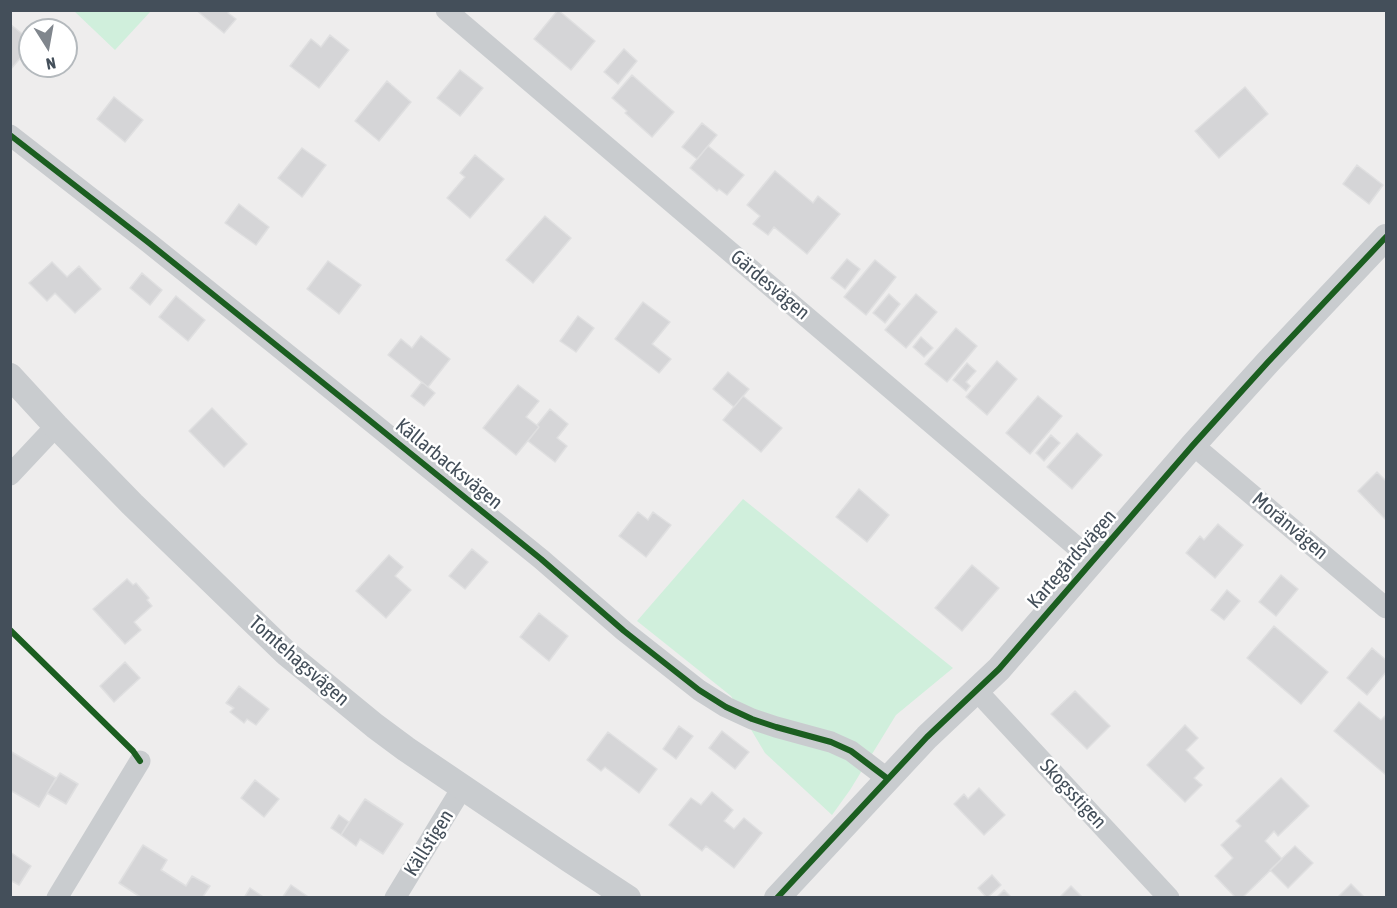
<!DOCTYPE html>
<meta charset="utf-8">
<style>
body{margin:0}
#map{position:relative;width:1397px;height:908px;overflow:hidden;background:#eeeded;font-family:"Asap Condensed",sans-serif}
canvas{display:block}
.frame{position:absolute;inset:0;border:12px solid #444f5a;pointer-events:none}
.north{position:absolute;left:18px;top:18px;width:60px;height:60px;box-sizing:border-box;background:#fff;border:2px solid #b4b9bd;border-radius:50%;rotate:169deg;font-size:16px;font-weight:700;line-height:24px;text-align:center;color:#444f5a}
.north::after{content:'';display:block;margin:auto;width:21px;height:27px;background:#80868d;clip-path:polygon(50% 0,100% 100%,50% 72%,0 100%)}
</style>
<div id="map">
<canvas width="1397" height="908"></canvas>
<div class="frame"></div>
<div class="north">N</div>
</div>
<script>
const context = document.querySelector('canvas').getContext('2d');
context.lineJoin = 'round';
function fillPath(path, color) { context.fillStyle = color; context.fill(path, 'evenodd'); }
const shape = rows => new Path2D(rows.map(r => 'M' + r).join(''));
function strokePath(path, color, width, dash) { context.strokeStyle = color; context.lineWidth = width; context.lineCap = dash ? 'butt' : 'round'; context.setLineDash(dash || []); context.stroke(path); }
function write(font, color, halo, rows, align = 'center') {
  context.font = font + ' "Asap Condensed",sans-serif'; context.lineWidth = 5; context.setLineDash([]); context.textBaseline = 'middle'; context.strokeStyle = halo; context.fillStyle = color; for (const [text, x, y, turn = 0] of rows) {
    context.save(); context.translate(x, y); context.rotate((+turn || 0) * Math.PI / 180); context.textAlign = isNaN(turn) ? turn : align; if (halo) context.strokeText(text, 0, 0); context.fillText(text, 0, 0); context.restore();
  }
}
fillPath(shape([
 [74,11,151,11,115,50],
 [743,499,953,668,896,715,850,790,832,815,765,753,731,696,637,621]
]), '#d0efdc');
const building = shape([
 [196,10,230,10,228,13,236,19,224,33,196,10],
 [558,10,595,41,571,70,534,39,558,10],
 [10,24,30,40,30,47,10,70,10,24],
 [330,35,349,50,319,88,290,66,311,39,321,47,330,35],
 [624,49,637,61,618,84,604,72,624,49],
 [460,70,483,88,460,116,437,98,460,70],
 [632,75,674,112,652,137,625,113,627,111,612,98,632,75],
 [387,81,411,102,379,141,355,121,387,81],
 [1245,87,1268,114,1219,158,1195,131,1245,87],
 [114,97,143,120,125,142,97,119,114,97],
 [702,123,717,135,697,159,682,147,702,123],
 [708,146,744,175,727,195,719,189,717,191,690,168,708,146],
 [302,148,326,165,302,197,278,178,302,148],
 [475,155,504,179,470,218,447,198,465,177,460,173,475,155],
 [1357,165,1383,185,1369,204,1343,184,1357,165],
 [775,171,813,203,818,196,840,214,807,254,774,227,768,235,753,224,760,216,747,205,775,171],
 [239,204,269,227,256,245,225,223,239,204],
 [545,216,571,238,533,283,506,260,545,216],
 [847,259,860,269,845,289,831,278,847,259],
 [875,260,896,277,866,315,844,297,875,260],
 [328,261,361,285,339,314,307,289,328,261],
 [52,262,67,277,79,266,101,289,75,313,55,293,47,301,29,283,52,262],
 [142,273,162,290,150,305,130,288,142,273],
 [889,294,900,304,885,323,873,313,889,294],
 [916,294,937,312,906,348,885,330,916,294],
 [176,296,205,320,188,341,159,317,176,296],
 [643,302,670,322,652,344,671,359,659,373,615,339,643,302],
 [578,316,594,328,576,352,560,341,578,316],
 [956,328,977,346,947,382,925,364,956,328],
 [421,336,450,359,428,387,388,355,401,339,412,348,421,336],
 [921,337,933,348,924,357,913,347,921,337],
 [997,361,1017,379,987,415,966,397,997,361],
 [967,363,976,371,966,382,970,386,966,391,953,380,967,363],
 [728,372,749,389,734,407,713,389,728,372],
 [422,382,435,393,424,406,411,396,422,382],
 [518,385,539,401,526,417,539,427,516,455,483,428,518,385],
 [743,396,782,428,761,452,723,420,743,396],
 [1038,396,1062,416,1030,454,1006,433,1038,396],
 [212,408,247,444,224,467,189,431,212,408],
 [550,409,568,424,557,438,567,446,555,462,528,441,539,427,537,425,550,409],
 [1077,433,1102,455,1072,489,1047,467,1077,433],
 [1051,435,1060,443,1044,461,1036,453,1051,435],
 [1377,472,1386,481,1386,520,1358,491,1377,472],
 [859,489,889,515,867,542,836,517,859,489],
 [638,512,648,520,653,512,671,525,646,557,619,536,638,512],
 [1218,524,1243,545,1215,578,1186,553,1200,536,1204,540,1218,524],
 [472,549,488,562,465,589,449,576,472,549],
 [389,555,403,567,395,576,411,590,386,618,356,591,389,555],
 [972,565,999,588,962,631,935,608,972,565],
 [1281,575,1298,589,1276,616,1259,602,1281,575],
 [127,579,133,585,136,583,149,598,147,600,152,606,134,622,141,630,125,644,93,609,127,579],
 [1227,590,1240,601,1224,620,1211,610,1227,590],
 [539,613,568,636,549,661,520,637,539,613],
 [1274,626,1328,672,1301,704,1247,658,1274,626],
 [1372,648,1386,660,1386,672,1367,695,1347,678,1372,648],
 [125,662,140,678,114,702,100,686,125,662],
 [239,686,269,709,256,725,247,719,244,723,230,712,234,708,226,703,239,686],
 [1075,691,1110,726,1087,749,1051,714,1075,691],
 [1359,702,1381,720,1385,716,1386,717,1386,775,1334,731,1359,702],
 [1185,725,1198,738,1186,750,1204,768,1194,778,1202,785,1185,802,1147,765,1185,725],
 [679,726,693,736,676,759,663,749,679,726],
 [722,731,749,752,735,769,709,748,722,731],
 [608,732,657,769,639,793,605,767,601,771,587,760,608,732],
 [10,751,56,778,39,807,10,790,10,751],
 [60,773,78,784,66,804,47,793,60,773],
 [1281,778,1309,806,1278,836,1274,831,1265,841,1282,859,1242,898,1236,898,1215,876,1233,858,1221,845,1241,826,1236,821,1281,778],
 [255,780,279,799,264,817,241,798,255,780],
 [979,788,1005,815,984,835,954,804,964,794,968,799,979,788],
 [712,792,733,810,724,821,734,829,744,818,762,833,734,868,706,846,702,851,669,825,691,798,701,805,712,792],
 [365,799,403,824,383,854,360,839,356,846,341,835,365,799],
 [339,815,349,822,341,835,331,828,339,815],
 [143,845,167,860,161,870,186,886,192,876,210,886,202,898,142,898,119,883,143,845],
 [1295,846,1313,863,1288,888,1270,870,1295,846],
 [10,852,31,866,19,885,10,880,10,852],
 [992,875,1001,885,987,898,978,888,992,875],
 [1351,884,1365,898,1337,898,1351,884],
 [291,885,310,898,282,898,291,885],
 [1071,886,1083,898,1059,898,1071,886],
 [250,888,265,898,244,898,250,888],
 [1004,890,1012,898,996,898,1004,890]
]);
fillPath(building, '#d5d5d7');
strokePath(building, '#dfdfe0', 1.5);
strokePath(shape([
 [446,10,1092,560],
 [10,135,149,243,358,411,541,559,624,631,699,690,726,707,752,719,776,727,831,742,851,751,888,779],
 [1193,445,1386,608],
 [10,475,56,426],
 [977,691,1169,898],
 [57,898,140,761],
 [395,898,462,788]
]), '#c9cccf', 21);
strokePath(shape([
 [10,376,56,426,132,504,286,653,375,726,406,749,570,860,628,898],
 [777,898,927,737,999,669,1193,445,1268,362,1386,237]
]), '#c9cccf', 26);
strokePath(shape([
 [10,135,149,243,358,411,541,559,624,631,699,690,726,707,752,719,776,727,831,742,851,751,888,779],
 [10,630,133,751,140,761],
 [777,898,927,737,999,669,1193,445,1268,362,1386,237]
]), '#1b5e20', 6);
write('20px', '#444f5a', '#fff', [
 ["Gärdesvägen",770,285,40],
 ["Källarbacksvägen",449,464,39],
 ["Moränvägen",1290,526,40],
 ["Kartegårdsvägen",1072,559,-49],
 ["Tomtehagsvägen",299,661,41],
 ["Skogsstigen",1073,794,47],
 ["Källstigen",429,843,-58]
]);
</script>
